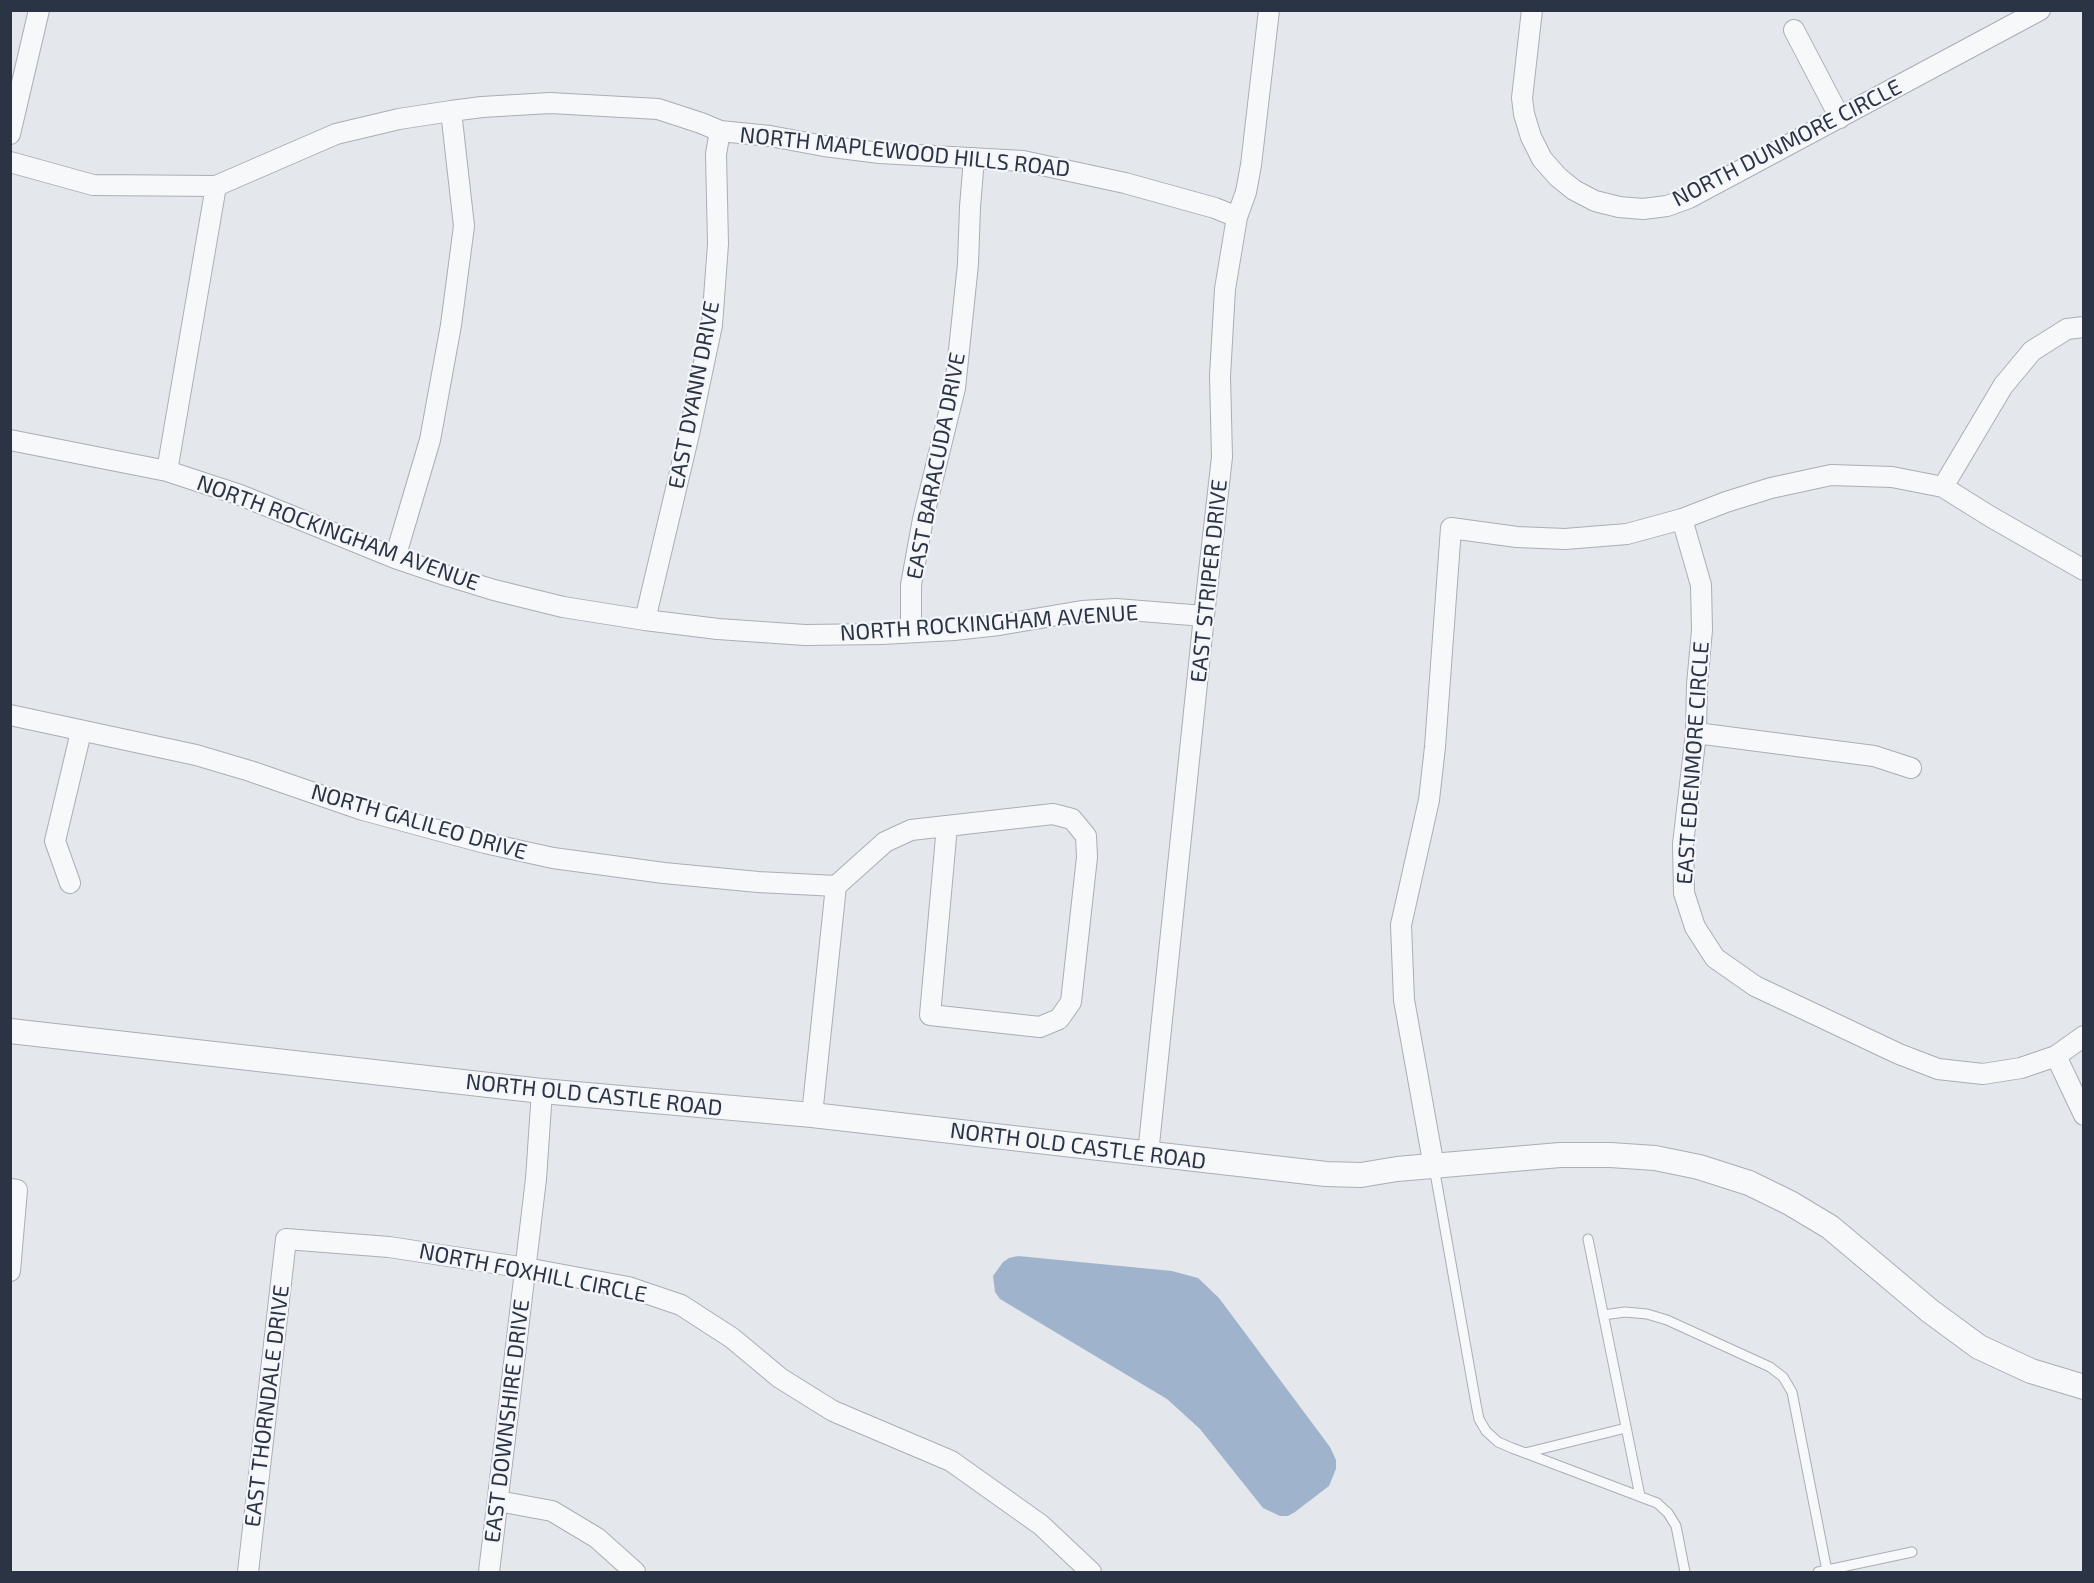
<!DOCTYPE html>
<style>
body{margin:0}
#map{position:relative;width:2094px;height:1583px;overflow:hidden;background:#e4e7ec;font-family:"Exo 2",sans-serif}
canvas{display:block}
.frame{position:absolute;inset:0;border:12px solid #2b3445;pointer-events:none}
</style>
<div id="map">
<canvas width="2094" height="1583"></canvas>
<div class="frame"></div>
</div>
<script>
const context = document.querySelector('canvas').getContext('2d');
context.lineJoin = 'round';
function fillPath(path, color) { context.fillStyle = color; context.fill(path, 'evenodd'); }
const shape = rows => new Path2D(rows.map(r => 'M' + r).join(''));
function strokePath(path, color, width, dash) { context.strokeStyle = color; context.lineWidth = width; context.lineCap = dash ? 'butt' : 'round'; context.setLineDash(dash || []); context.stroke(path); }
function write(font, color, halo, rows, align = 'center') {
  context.font = font + ' "Exo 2",sans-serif'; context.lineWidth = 4.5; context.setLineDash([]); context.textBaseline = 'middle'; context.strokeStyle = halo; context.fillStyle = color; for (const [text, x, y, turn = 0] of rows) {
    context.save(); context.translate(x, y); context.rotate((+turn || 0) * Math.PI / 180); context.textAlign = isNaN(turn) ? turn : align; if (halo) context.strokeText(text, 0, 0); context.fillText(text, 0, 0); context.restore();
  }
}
fillPath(shape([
 [1018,1256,1172,1271,1198,1278,1219,1298,1330,1447,1336,1460,1336,1469,1329,1486,1295,1512,1288,1516,1280,1516,1263,1508,1200,1429,1167,1399,1000,1299,995,1292,993,1276,1003,1262,1009,1258]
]), '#9fb4cc');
const service = shape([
 [1434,1167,1476,1404,1479,1419,1486,1431,1498,1442,1512,1448,1657,1503,1668,1513,1676,1526,1685,1572],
 [1588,1239,1640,1496],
 [1603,1315,1625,1312,1647,1314,1667,1320,1770,1367,1783,1377,1792,1392,1827,1571],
 [1525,1453,1626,1428],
 [1818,1572,1912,1552]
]);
const minor = shape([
 [1532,10,1522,98,1524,114,1531,137,1542,159,1558,177,1574,190,1595,201,1619,207,1643,209,1667,206,1689,198,2040,10],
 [1794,30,1840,118],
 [10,134,39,10],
 [10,162,93,185,216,186,336,134,399,119,451,111,482,107,550,103,658,109,701,123,720,131,770,136,824,146,880,153,1023,161,1125,183,1215,208,1237,217],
 [10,440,167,471,240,495,395,558,445,575,494,590,563,607,645,620,718,629,805,635,882,634,954,630,999,625,1082,611,1116,609,1204,616],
 [167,471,216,186],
 [1943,487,2003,386,2032,351,2067,329,2084,327],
 [1682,519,1701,585,1702,630,1697,685,1696,733,1683,844,1684,893,1695,927,1715,958,1755,986,1899,1054,1938,1069,1983,1074,2021,1068,2056,1056,2084,1036],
 [395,558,430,440,451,325,464,226,451,111],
 [645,620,689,434,712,325,718,244,716,154,720,131],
 [911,632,911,585,923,519,955,388,968,264,970,207,974,158],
 [10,715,196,755,250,771,363,810,485,843,553,858,664,873,758,882,836,886],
 [1696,733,1874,756,1911,768],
 [70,883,55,841,81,732],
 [836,886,885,842,911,830,1053,814,1072,819,1086,836,1087,857,1071,1002,1059,1019,1040,1027,930,1015,947,826],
 [2056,1056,2084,1115],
 [812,1115,836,886],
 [1148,1154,1204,616,1222,457,1220,376,1225,289,1237,217,1246,192,1251,165,1269,10],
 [1434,1167,1404,1000,1401,925,1429,800,1435,747,1451,528,1517,537,1565,539,1627,534,1682,519,1726,502,1771,488,1831,475,1892,477,1943,487,1991,517,2084,570],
 [10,1189,17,1190,10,1271],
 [498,1501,552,1511,597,1538,635,1572],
 [248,1572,286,1239,389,1247,526,1268,628,1287,681,1305,732,1338,780,1378,833,1411,951,1461,1041,1525,1091,1572],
 [489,1572,536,1179,542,1091]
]);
const tertiary = shape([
 [10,1031,542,1091,812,1115,1326,1174,1361,1175,1397,1169,1560,1155,1610,1155,1655,1158,1699,1167,1749,1183,1790,1203,1830,1227,1930,1311,1979,1347,2031,1371,2084,1387]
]);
strokePath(service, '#a9aeb7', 11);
strokePath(minor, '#a9aeb7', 22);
strokePath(tertiary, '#a9aeb7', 26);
strokePath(service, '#f7f8fa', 9);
strokePath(minor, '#f7f8fa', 20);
strokePath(tertiary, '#f7f8fa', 24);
write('22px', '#2b3445', '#f4f6f9', [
 ["NORTH DUNMORE CIRCLE",1787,143,-27],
 ["NORTH MAPLEWOOD HILLS ROAD",905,152,6],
 ["EAST DYANN DRIVE",694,395,-79],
 ["EAST BARACUDA DRIVE",936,466,-79],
 ["NORTH ROCKINGHAM AVENUE",338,533,20],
 ["EAST STRIPER DRIVE",1209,581,-84],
 ["NORTH ROCKINGHAM AVENUE",989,623,-4],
 ["EAST EDENMORE CIRCLE",1693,763,-86],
 ["NORTH GALILEO DRIVE",419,822,16],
 ["NORTH OLD CASTLE ROAD",594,1095,6],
 ["NORTH OLD CASTLE ROAD",1078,1146,7],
 ["NORTH FOXHILL CIRCLE",533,1273,11],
 ["EAST THORNDALE DRIVE",267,1406,-83],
 ["EAST DOWNSHIRE DRIVE",507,1421,-83]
]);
</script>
